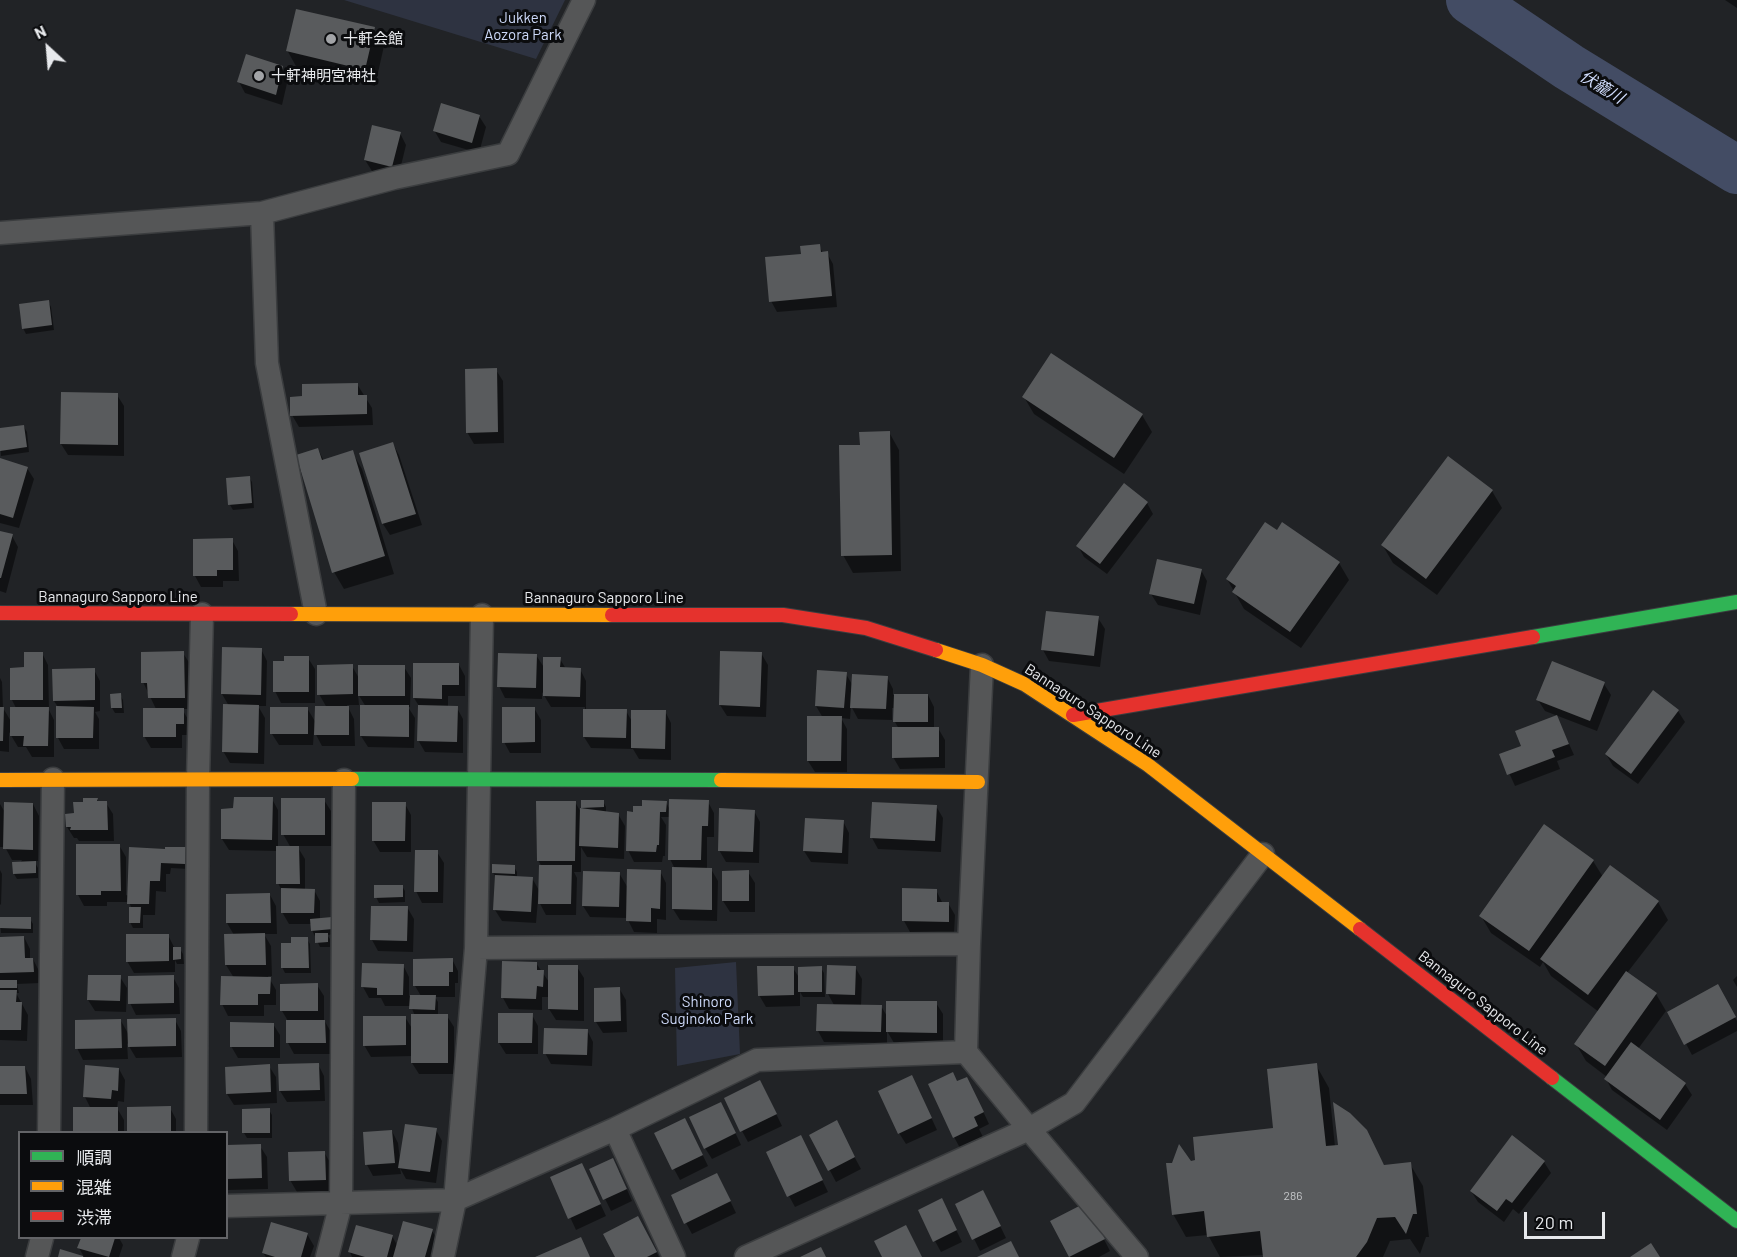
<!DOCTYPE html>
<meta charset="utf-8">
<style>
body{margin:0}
#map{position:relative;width:1737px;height:1257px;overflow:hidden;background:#212326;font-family:Barlow,"Noto Sans JP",sans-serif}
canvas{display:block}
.legend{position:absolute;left:18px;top:1131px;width:210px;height:108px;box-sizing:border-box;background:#0b0c0e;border:2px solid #636467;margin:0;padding:8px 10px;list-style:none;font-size:18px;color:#e7e9ec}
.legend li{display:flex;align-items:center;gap:12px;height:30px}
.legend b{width:30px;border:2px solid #636467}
.north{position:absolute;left:18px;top:18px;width:60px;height:60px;-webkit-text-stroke:4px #0b0c0e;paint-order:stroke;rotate:334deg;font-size:16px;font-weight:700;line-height:24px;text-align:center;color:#e7e9ec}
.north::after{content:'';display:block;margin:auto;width:21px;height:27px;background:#e7e9ec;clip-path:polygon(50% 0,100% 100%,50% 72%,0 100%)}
.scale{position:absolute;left:1524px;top:1212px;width:81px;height:27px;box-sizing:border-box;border:3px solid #e7e9ec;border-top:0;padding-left:8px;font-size:18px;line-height:21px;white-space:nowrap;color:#e7e9ec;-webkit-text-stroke:4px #0b0c0e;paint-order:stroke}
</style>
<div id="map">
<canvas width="1737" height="1257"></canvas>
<ul class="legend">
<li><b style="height:8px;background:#30b455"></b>順調</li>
<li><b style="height:8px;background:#ff9f0a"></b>混雑</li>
<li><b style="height:8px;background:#e5322d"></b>渋滞</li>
</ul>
<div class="north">N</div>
<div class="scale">20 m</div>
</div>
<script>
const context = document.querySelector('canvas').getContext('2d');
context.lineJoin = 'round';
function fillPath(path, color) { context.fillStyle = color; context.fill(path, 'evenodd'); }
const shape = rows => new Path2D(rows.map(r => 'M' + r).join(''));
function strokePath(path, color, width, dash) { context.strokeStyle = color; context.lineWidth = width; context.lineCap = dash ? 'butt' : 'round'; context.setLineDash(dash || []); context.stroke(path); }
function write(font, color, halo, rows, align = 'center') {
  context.font = font + ' Barlow,"Noto Sans JP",sans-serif'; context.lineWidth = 6; context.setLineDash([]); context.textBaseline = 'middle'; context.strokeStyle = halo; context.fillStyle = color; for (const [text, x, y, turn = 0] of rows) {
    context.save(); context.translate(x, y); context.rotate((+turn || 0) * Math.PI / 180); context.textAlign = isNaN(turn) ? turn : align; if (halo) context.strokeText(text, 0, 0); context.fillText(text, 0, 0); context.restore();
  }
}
fillPath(shape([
 [344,0,565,0,536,59],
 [736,962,740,1054,677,1066,675,968]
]), '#2e3341');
fillPath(shape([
 [1725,0,1737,0,1737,8],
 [374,29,384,46,375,86,297,68,287,50],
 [282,67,288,79,282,105,245,93,239,82],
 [479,116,486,127,479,153,441,142,434,130],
 [400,133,406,145,398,178,372,171,365,160],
 [819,246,823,253,827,253,833,264,837,307,777,312,771,301,803,255],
 [48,301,51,307,54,330,26,334,23,328],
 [496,370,503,381,504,443,474,444,467,432],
 [357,384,372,408,373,425,299,427,292,415,304,398],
 [62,394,117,395,124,406,124,456,68,455,61,444],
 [1024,397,1142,415,1152,432,1124,474,1034,414],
 [24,427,27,432,29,452,1,456,0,430],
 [889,432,899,450,901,571,853,573,843,555,861,447],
 [393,444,399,455,422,525,390,535,383,524,361,454],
 [318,449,324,461,352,452,362,469,394,574,344,589,334,572],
 [0,460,27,468,34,479,19,528,0,523],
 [249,477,252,482,254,508,233,510,230,505],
 [1492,491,1502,508,1437,595,1393,563,1383,546],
 [1147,503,1153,514,1107,574,1084,557,1078,546],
 [0,533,12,536,18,547,6,593,0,591],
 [232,540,238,551,239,581,223,581,223,587,201,587,195,576,194,541],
 [1339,563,1349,580,1301,648,1244,609,1227,579],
 [1201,570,1207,581,1200,615,1158,605,1151,594],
 [1098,618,1105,629,1100,667,1049,661,1043,650],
 [261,649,267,661,266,706,258,706,265,718,264,764,230,763,223,751,229,706,222,694],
 [722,652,761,653,768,665,766,717,727,716,720,705],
 [42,653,48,665,49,710,54,720,54,757,32,757,26,747,18,747,9,732,9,752,0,751,0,678,2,682,3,708,12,723,16,708,12,700,26,669],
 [183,653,190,664,190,709,182,709,189,721,189,735,182,735,182,748,151,748,144,736,156,709,143,682],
 [536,655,545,669,560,659,566,669,580,669,586,681,586,710,626,711,633,723,665,711,671,723,671,760,639,759,633,749,591,748,584,737,585,707,551,707,542,692,542,699,505,698,499,686],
 [308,658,315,669,315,703,281,703,275,691],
 [1552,663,1604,684,1611,695,1597,731,1545,711,1538,700],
 [459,665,465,676,465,696,448,696,448,708,457,708,463,719,463,753,425,752,418,740,419,706,414,698],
 [352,666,360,680,404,667,411,678,410,707,408,707,415,718,414,748,368,747,361,736,366,707,358,694,359,705,347,705,354,719,355,746,322,746,314,731,313,745,279,745,272,734,272,708,307,708,316,723,327,708,319,694],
 [94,670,100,681,100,711,95,712,99,719,99,749,64,749,58,738,58,707,54,701],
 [846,674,853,686,887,677,893,689,893,695,928,695,934,707,934,728,938,728,945,740,945,768,900,769,893,757,899,729,895,722,895,708,892,708,892,720,858,719,851,706,850,719,841,718,847,729,847,772,815,772,808,761,823,718,816,706],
 [120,695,123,700,124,713,115,713,112,708],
 [534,708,541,720,541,753,510,753,504,742],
 [1678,711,1685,722,1638,784,1613,766,1606,754],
 [1557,717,1574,755,1557,761,1560,769,1515,786,1501,755,1523,746],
 [97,799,99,803,106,803,113,814,114,841,79,841,77,838,74,838,67,827,67,815,75,814],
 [272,799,278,810,278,848,291,848,283,834,324,800,331,811,331,846,297,846,305,859,305,890,314,890,320,901,320,920,334,924,335,934,327,935,330,939,330,947,320,947,312,930,312,924,289,924,282,912,282,891,278,883,277,851,229,850,222,839,222,810,235,810],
 [603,801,606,807,606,813,618,814,625,826,624,859,587,857,581,847,581,872,574,872,577,878,576,915,546,915,538,900,536,923,502,921,495,910,497,878,493,873,514,867,517,872,517,878,532,878,540,892,542,867,538,860,575,802,582,814,584,810,582,807],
 [666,802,670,810,708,802,714,813,714,837,707,837,707,869,711,869,718,881,717,921,680,920,673,909,675,869,670,859,670,817,661,817,666,825,665,856,663,856,662,862,634,862,628,850,634,813,641,807],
 [0,804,6,814,33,804,39,816,38,861,34,861,38,868,38,878,17,879,14,874,22,860,12,860,5,847,0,847],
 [405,804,411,815,411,852,380,852,373,840],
 [936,806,943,818,941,852,878,849,872,838],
 [754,811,760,822,759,863,726,862,719,850],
 [843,821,849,833,848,864,811,862,804,851],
 [119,845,126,857,126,895,129,896,164,850,185,849,188,854,188,869,171,868,170,874,166,874,166,892,156,891,155,915,143,915,143,928,133,928,130,922,131,907,129,902,107,902,107,906,84,906,78,895],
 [437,852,444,863,443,903,422,903,416,891],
 [1593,861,1603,877,1658,902,1668,920,1627,973,1656,994,1666,1011,1638,1049,1685,1084,1692,1095,1667,1130,1612,1090,1606,1079,1607,1077,1586,1061,1576,1044,1599,1012,1551,976,1543,962,1540,967,1491,933,1481,916],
 [0,870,2,874,1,905,0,904],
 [660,871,666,883,666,920,657,919,657,933,634,932,627,918,590,917,583,906,619,873,628,888],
 [723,872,748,872,755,883,755,912,730,912,723,901],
 [402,886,405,891,405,902,379,903,376,897],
 [936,890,943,904,948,903,955,915,954,933,910,932,904,921],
 [270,895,276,906,277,934,264,934,271,946,272,976,268,976,276,990,276,1005,264,1005,264,1016,228,1016,222,1004,234,978,226,965,234,935,227,923,227,896],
 [407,907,414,919,413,952,378,951,372,940],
 [0,919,30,919,33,924,33,933,1,933],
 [168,935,175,949,180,949,183,954,184,964,177,964,175,960,175,972,134,973,127,961],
 [24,937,30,949,30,959,33,959,39,971,40,983,17,984,19,993,16,993,28,1015,27,1041,0,1040,0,938],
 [307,939,310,944,311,973,285,973,282,967,292,945],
 [452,959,458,971,458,983,455,983,455,997,435,997,438,1002,438,1016,447,1016,454,1027,454,1074,419,1074,412,1063,413,1056,371,1057,364,1045,405,1017,413,1030,415,1016,411,1006,385,1006,381,998,369,998,363,987,403,965,409,977,409,996,421,996,415,986,415,960],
 [536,963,549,982,577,967,584,978,584,1021,556,1020,549,1009,549,997,542,997,542,1010,509,1009,503,998],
 [855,967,862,979,861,1006,881,1006,888,1018,936,1003,943,1014,943,1043,894,1043,887,1031,887,1043,824,1042,818,1031,834,1005,828,994],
 [793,968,800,979,821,968,824,973,825,997,803,997,800,992,800,1006,766,1007,759,995],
 [1737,976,1737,987,1733,980],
 [120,977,127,988,126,1012,95,1011,88,1000],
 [173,977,179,988,180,1014,136,1015,130,1003],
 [317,985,324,996,324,1020,331,1032,331,1054,294,1054,288,1043,288,1021,282,1011],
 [1718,986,1737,1021,1737,1031,1692,1055,1669,1012],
 [619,988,626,1000,627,1032,603,1033,596,1022],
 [532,1015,538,1026,538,1054,506,1054,499,1043],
 [175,1020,181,1031,182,1057,136,1058,127,1043,128,1059,83,1060,77,1048,121,1021,129,1035],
 [273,1024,280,1035,280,1058,238,1058,231,1046],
 [587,1030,593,1042,592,1066,551,1064,545,1053],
 [318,1064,324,1076,325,1101,287,1102,280,1091],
 [1316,1065,1329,1088,1335,1147,1365,1131,1385,1167,1410,1164,1423,1186,1429,1237,1426,1237,1420,1254,1410,1239,1390,1241,1383,1257,1264,1257,1264,1255,1220,1257,1208,1235,1186,1237,1173,1214,1190,1162,1275,1129],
 [269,1066,276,1077,277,1103,234,1105,227,1094],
 [0,1067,25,1067,31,1079,33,1105,0,1105],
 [119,1069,125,1080,124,1102,118,1101,117,1108,124,1120,124,1132,75,1132,91,1109,85,1097],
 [957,1083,973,1090,989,1124,979,1129,983,1137,960,1148,954,1137],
 [918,1089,937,1130,906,1144,899,1133],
 [766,1093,782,1126,748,1142,742,1131],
 [129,1108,170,1108,176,1119,176,1132,129,1132],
 [269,1110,272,1115,272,1138,247,1138,244,1133],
 [727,1115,741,1145,712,1159,705,1148],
 [436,1130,442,1141,436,1183,406,1179,400,1168,401,1174,373,1176,367,1165,392,1131,398,1143,400,1160],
 [691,1131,708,1166,680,1180,674,1169],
 [842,1134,861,1169,836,1182,811,1135],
 [226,1146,260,1146,267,1157,268,1189,228,1190,226,1187],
 [807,1149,828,1192,795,1207,789,1196],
 [324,1152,331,1164,332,1191,297,1192,290,1180],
 [1544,1162,1551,1173,1519,1214,1513,1209,1504,1222,1478,1202,1471,1191],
 [582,1164,606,1216,576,1230,552,1178],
 [591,1170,619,1171,632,1201,611,1211],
 [723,1186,736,1213,692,1234,686,1223],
 [989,1203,1006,1238,980,1251,957,1204],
 [947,1211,962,1242,941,1252,935,1241],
 [1092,1216,1110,1251,1099,1257,1070,1257,1052,1222],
 [644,1229,659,1257,617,1257],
 [432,1231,439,1242,434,1257,352,1257,350,1252,392,1236,397,1245],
 [307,1234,314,1246,310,1257,266,1257,263,1253],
 [82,1238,119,1238,123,1245,119,1257,84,1257,79,1248]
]), '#0007');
strokePath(shape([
 [1470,0,1569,67,1737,170]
]), '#434c64', 48);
fillPath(shape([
 [296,9,375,27,365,70,286,51],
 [246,54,283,66,276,95,237,82],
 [441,103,480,115,472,143,433,131],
 [372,125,401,132,392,167,364,160],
 [820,244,821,252,828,251,832,296,769,302,765,257,801,254,800,246],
 [49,300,52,325,22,329,19,304],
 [1051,353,1143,414,1114,458,1022,397],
 [497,368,498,432,466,433,465,369],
 [358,383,358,395,367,395,367,414,290,416,290,397,302,396,302,384],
 [61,392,118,393,118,445,60,444],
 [24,425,27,447,0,451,0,428],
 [890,431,892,555,841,556,839,445,860,445,859,432],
 [393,442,416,514,382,524,359,453],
 [318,448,322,460,353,450,385,556,332,573,296,455],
 [1448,456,1493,490,1426,579,1381,545],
 [0,458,28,467,13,518,0,514],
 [250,476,252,503,228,505,226,478],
 [1124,483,1148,502,1100,564,1076,546],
 [1265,522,1277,530,1282,522,1340,562,1290,632,1232,592,1236,586,1226,579],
 [0,531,13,534,1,578,0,578],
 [233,538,233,570,217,570,217,576,193,576,193,539],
 [1157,559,1202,569,1194,604,1149,594],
 [1046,611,1099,616,1094,656,1041,650],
 [222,647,262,648,261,695,221,694],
 [184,651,185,698,148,698,147,683,141,683,141,652],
 [720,651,762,652,760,707,719,705],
 [24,652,43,652,43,700,10,700,10,668,24,667],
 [498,653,537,654,536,688,497,687],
 [284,656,309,656,309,692,273,692,273,661,284,661],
 [543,657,561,657,560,667,581,668,580,697,543,696],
 [1552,661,1605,682,1590,721,1536,700],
 [413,663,459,663,459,685,442,685,442,699,413,698],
 [353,664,353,694,317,695,317,665],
 [358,665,405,665,405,696,358,696],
 [95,668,95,700,53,701,52,669],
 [817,670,847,672,844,708,815,706],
 [852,674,888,676,886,709,850,708],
 [1653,690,1679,710,1631,774,1605,754],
 [121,693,122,708,111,708,110,694],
 [894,694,928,694,928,722,893,722],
 [223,704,259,705,258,753,222,752],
 [360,705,409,705,409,737,360,736],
 [418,705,458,706,457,742,417,741],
 [56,706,94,707,93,738,56,738],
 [315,706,349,706,349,735,314,735],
 [0,707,4,707,3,741,0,741],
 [10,707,49,707,48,746,23,746,24,736,10,736],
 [270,707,308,707,308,734,270,734],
 [502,707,535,707,535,742,502,743],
 [143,708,184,708,184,724,176,724,176,737,143,737],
 [583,709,627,709,626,738,583,737],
 [631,710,666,710,665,749,631,748],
 [1557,715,1569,744,1552,750,1555,757,1507,775,1499,754,1521,746,1515,731],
 [807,716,842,716,841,761,807,761],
 [892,727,939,727,939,757,892,758],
 [234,797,273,797,272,840,221,839,221,809,233,808],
 [83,798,98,798,97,801,107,801,108,830,70,830,71,827,66,827,65,814,74,813,73,802,83,802],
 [281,798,325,798,325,835,281,835],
 [669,799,709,800,708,826,702,826,701,860,668,860],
 [581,800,604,800,604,807,581,808],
 [642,800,667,801,666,812,660,812,659,845,657,845,656,852,626,851,627,811,633,812,633,806,642,806],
 [536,801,576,801,575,861,537,861],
 [4,802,33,803,33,850,3,849],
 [372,802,406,802,405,841,372,841],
 [872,802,937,805,935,841,870,838],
 [580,808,619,813,618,848,579,846],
 [719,808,755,810,753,852,718,851],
 [805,818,844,820,842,853,803,851],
 [1544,824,1594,860,1529,951,1479,916],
 [76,844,120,844,121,891,101,891,101,895,76,895],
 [276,846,299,846,300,884,276,884],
 [129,847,165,849,165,847,186,847,185,864,161,863,160,881,150,881,149,904,127,904],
 [415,850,438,850,438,892,414,892],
 [36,861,36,873,13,874,12,862],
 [492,864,515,865,515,874,492,873],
 [539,865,572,865,571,904,538,904],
 [1610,865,1659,901,1588,995,1540,959],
 [672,867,712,868,712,910,672,909],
 [627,869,661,870,660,909,651,908,651,922,626,921],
 [749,870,749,901,722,901,722,871],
 [583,871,620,872,619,907,582,906],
 [495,875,533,877,531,912,493,910],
 [374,885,403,885,403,897,374,898],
 [281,888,315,889,314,913,281,913],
 [902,888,937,889,937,902,949,902,949,922,902,921],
 [270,893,271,923,226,923,226,894],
 [371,906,408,906,407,941,370,940],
 [129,907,141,907,140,923,129,923],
 [0,917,31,917,31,929,0,928],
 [332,917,333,929,311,931,310,919],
 [265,933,266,965,225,965,224,934],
 [315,933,328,933,328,942,315,943],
 [126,934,169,934,169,961,126,962],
 [24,936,25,958,33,958,34,972,0,973,0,937],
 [291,937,308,937,309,968,281,968,281,943,291,943],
 [173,947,181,947,181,959,173,960],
 [453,958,453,972,449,972,449,986,413,986,413,959],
 [502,961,537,962,537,970,544,970,543,987,537,986,536,999,501,998],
 [362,963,404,964,403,995,377,995,377,988,361,987],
 [548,965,578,965,578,1010,548,1009],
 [827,965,856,966,855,995,826,994],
 [757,966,794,966,794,995,758,996],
 [822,966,822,992,798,992,798,967],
 [1626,971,1657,993,1605,1066,1574,1044],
 [88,975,121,975,120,1001,87,1000],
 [174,975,174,1003,128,1004,128,976],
 [221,976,271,977,270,994,258,994,258,1005,220,1005],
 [0,980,17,980,17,988,0,988],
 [318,983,318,1011,280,1011,280,984],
 [1718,984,1736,1017,1684,1045,1667,1012],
 [620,987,621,1021,594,1022,594,988],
 [0,990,17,990,16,1002,22,1002,21,1030,0,1030],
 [410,995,436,995,435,1010,409,1009],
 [886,1001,937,1001,937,1033,886,1032],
 [817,1004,882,1005,881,1032,816,1031],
 [498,1013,533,1013,532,1043,498,1043],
 [411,1014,448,1014,448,1063,411,1063],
 [363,1016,406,1016,406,1045,363,1046],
 [176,1018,176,1046,128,1047,127,1019],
 [121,1019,122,1048,75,1049,75,1020],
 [286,1020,325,1020,326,1043,286,1043],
 [230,1022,274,1023,274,1047,230,1047],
 [544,1028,588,1029,587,1055,543,1054],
 [1631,1042,1686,1083,1660,1120,1604,1079],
 [319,1063,320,1090,279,1091,278,1064],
 [1317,1063,1326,1146,1338,1145,1333,1102,1350,1113,1367,1130,1384,1165,1411,1162,1417,1214,1413,1214,1406,1234,1395,1217,1377,1218,1367,1242,1356,1257,1263,1257,1260,1231,1207,1237,1204,1211,1172,1215,1166,1163,1172,1163,1179,1144,1191,1161,1195,1160,1193,1137,1273,1128,1267,1069],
 [270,1064,271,1092,226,1094,225,1067],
 [85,1065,119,1068,118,1091,112,1090,111,1099,83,1097],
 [0,1066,25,1066,27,1094,0,1094],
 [953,1072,957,1081,967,1077,984,1112,974,1117,978,1126,953,1138,928,1084],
 [912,1075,932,1118,898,1134,878,1091],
 [760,1080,777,1114,740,1132,724,1098],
 [721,1102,736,1133,704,1149,689,1117],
 [171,1106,171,1132,127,1132,127,1107],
 [73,1107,118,1107,118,1131,73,1132],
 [270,1108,270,1133,242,1133,242,1109],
 [685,1118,703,1155,672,1170,654,1133],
 [837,1120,855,1157,828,1171,809,1135],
 [405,1124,437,1128,430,1172,398,1168],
 [392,1130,395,1163,365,1165,363,1132],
 [801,1135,823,1180,787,1197,766,1152],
 [1512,1135,1545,1161,1512,1203,1506,1199,1497,1211,1470,1191],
 [261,1144,262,1178,226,1179,226,1145],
 [325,1151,326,1180,289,1181,288,1152],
 [613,1158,627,1189,603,1200,589,1169],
 [582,1163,601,1204,568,1219,550,1177],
 [717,1173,731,1201,684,1224,671,1195],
 [983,1190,1001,1226,972,1240,955,1204],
 [942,1198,957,1230,933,1242,918,1210],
 [1087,1202,1105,1239,1069,1257,1050,1221],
 [638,1216,657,1252,647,1257,615,1257,603,1234],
 [403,1221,433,1229,425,1257,393,1257],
 [271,1222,308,1233,301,1257,275,1257,262,1253],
 [356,1225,393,1235,387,1257,365,1257,348,1252],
 [906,1225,922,1257,882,1257,874,1241],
 [581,1237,590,1257,535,1257],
 [81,1238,115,1238,109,1257,77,1248],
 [1011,1241,1019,1257,977,1257],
 [1651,1243,1660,1257,1630,1257],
 [821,1247,826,1257,800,1257],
 [60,1249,83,1256,83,1257,58,1257]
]), '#595b5d');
const street = shape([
 [0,233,262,213],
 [316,614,267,363,262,213,394,178,508,154,584,0],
 [982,665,969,944,966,1052,1029,1129,1137,1257],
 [476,948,969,944],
 [615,1129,674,1257],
 [49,1132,53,779],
 [196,1132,198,780,202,614],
 [226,1206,455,1200,615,1129,757,1060,966,1052],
 [37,1257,42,1238],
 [183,1257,188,1238],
 [327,1257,341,1203,344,780],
 [443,1257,455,1200,476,948,482,615],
 [746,1257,1029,1129,1074,1103,1263,854]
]);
const fast = shape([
 [1533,637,1737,602],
 [352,779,721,780],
 [1552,1078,1737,1221]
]);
const slow = shape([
 [291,614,612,615],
 [936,650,982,665,1024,684,1148,765,1360,929],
 [0,780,352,779],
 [721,780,978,782]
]);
const jam = shape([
 [0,613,291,614],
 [612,615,783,615,866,628,936,650],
 [1073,715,1533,637],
 [1360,929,1552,1078]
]);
strokePath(street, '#3b3d3f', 25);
strokePath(fast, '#3b3d3f', 16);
strokePath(slow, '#3b3d3f', 16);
strokePath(jam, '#3b3d3f', 16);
strokePath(street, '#555657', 22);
strokePath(fast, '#30b455', 14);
strokePath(slow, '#ff9f0a', 14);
strokePath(jam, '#e5322d', 14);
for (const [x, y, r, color] of [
 [331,39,6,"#a2a4a7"],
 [259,76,6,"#a2a4a7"]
]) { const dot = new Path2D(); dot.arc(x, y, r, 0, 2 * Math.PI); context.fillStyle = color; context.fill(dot); strokePath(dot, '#0b0c0e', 2); }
write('12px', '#c4c6c8', null, [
 ["286",1293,1196]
]);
write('15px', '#cedafa', '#0b0c0e', [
 ["Jukken",523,18],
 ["Aozora Park",523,35],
 ["Shinoro",707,1002],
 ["Suginoko Park",707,1019]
]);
write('15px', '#e7e9ec', '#0b0c0e', [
 ["十軒会館",343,39],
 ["十軒神明宮神社",271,76]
], 'left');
write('15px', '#e7e9ec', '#0b0c0e', [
 ["Bannaguro Sapporo Line",118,597],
 ["Bannaguro Sapporo Line",604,598],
 ["Bannaguro Sapporo Line",1093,711,33],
 ["Bannaguro Sapporo Line",1483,1003,38]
]);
write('italic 16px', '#cedafa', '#0b0c0e', [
 ["伏籠川",1602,87,31]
]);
</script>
